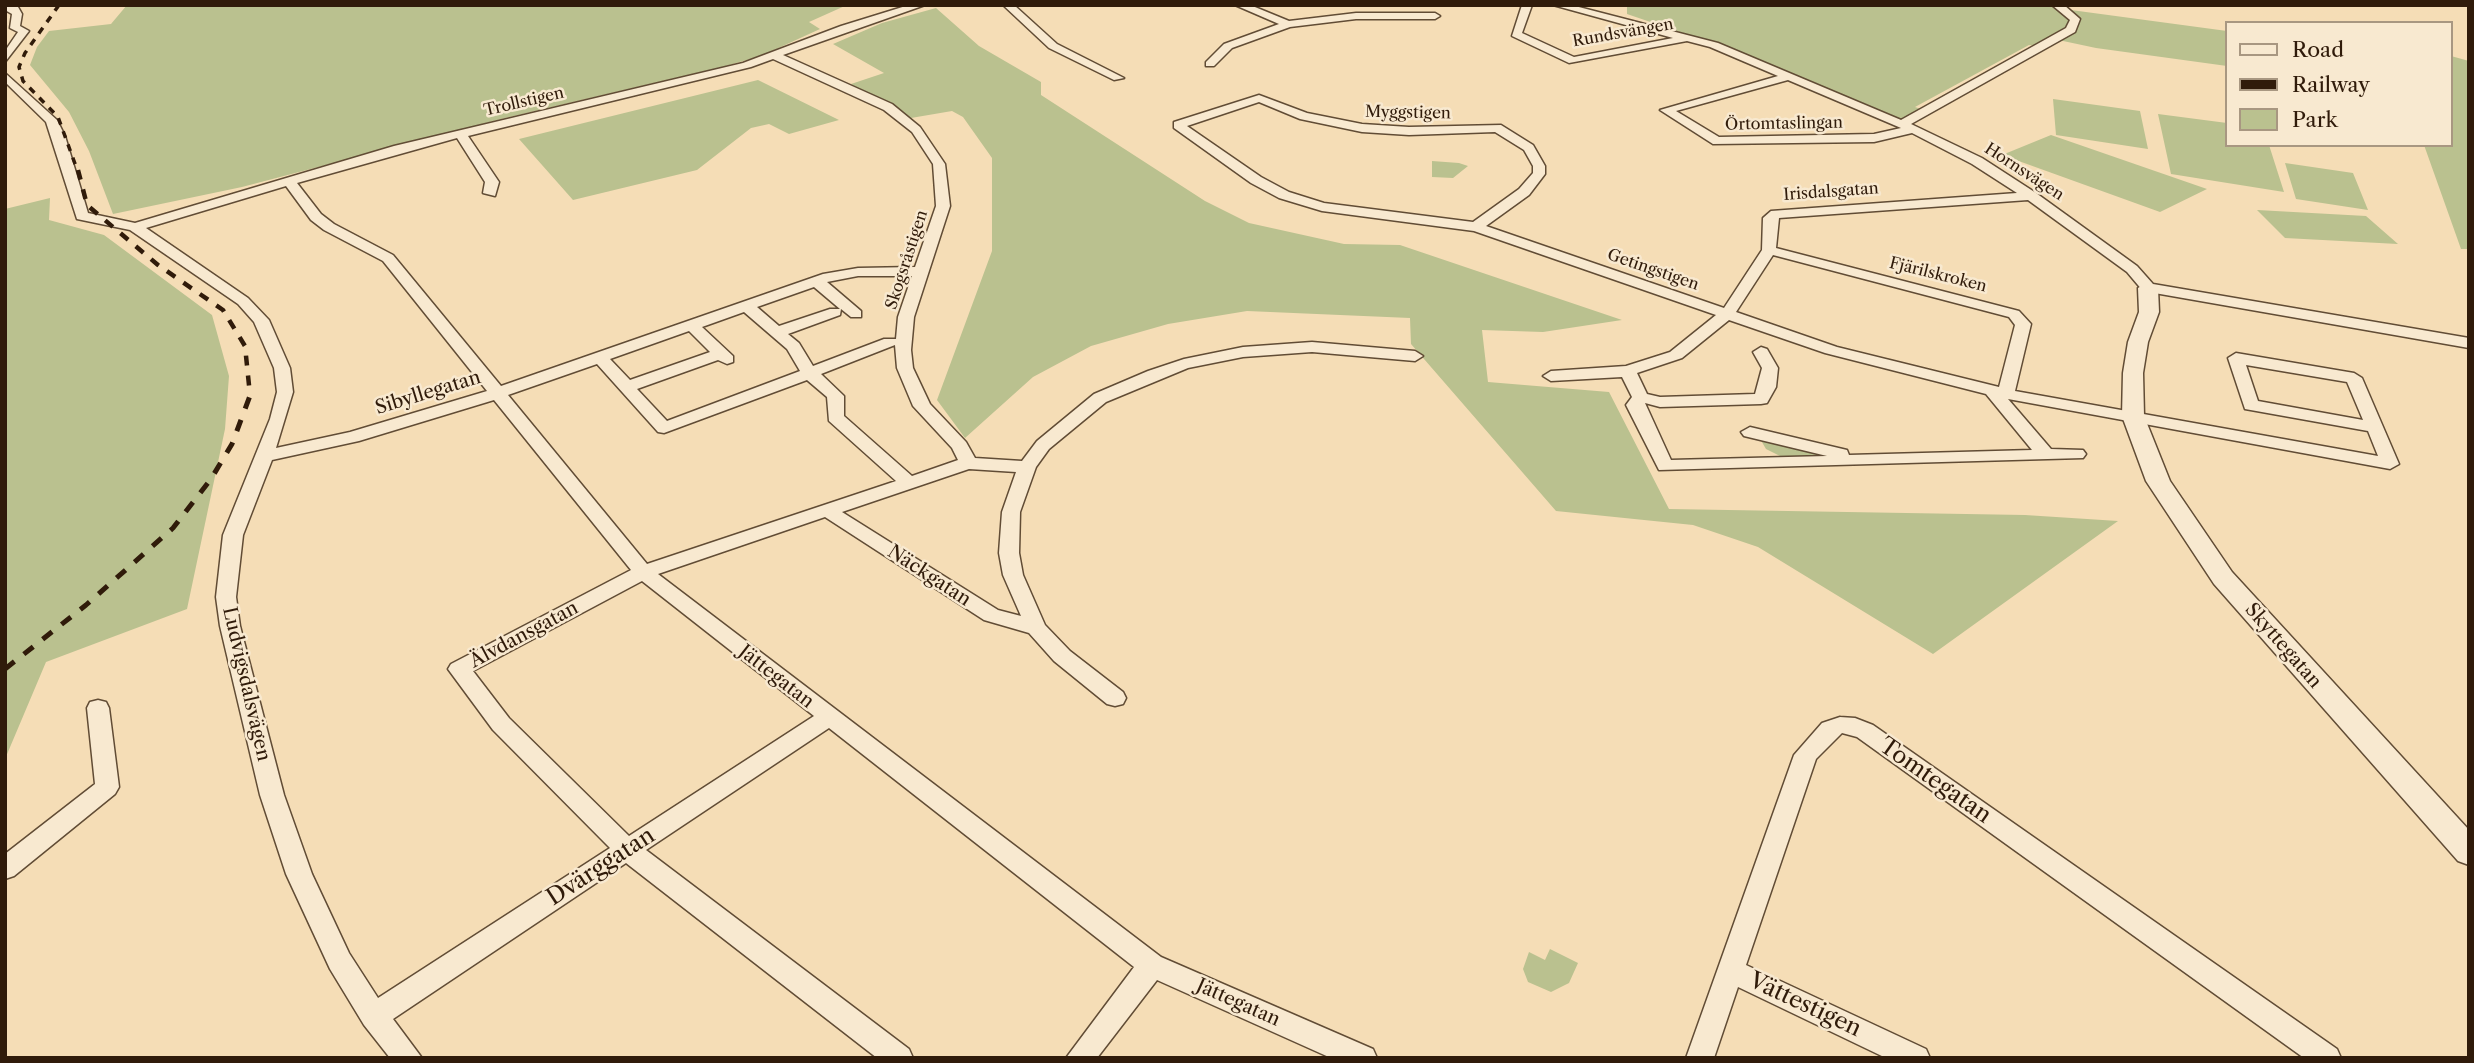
<!DOCTYPE html>
<meta charset="utf-8">
<style>
body{margin:0}
#map{position:relative;width:2474px;height:1063px;overflow:hidden;background:#f5ddb6;font-family:"Libre Caslon Text",serif}
canvas{display:block}
.frame{position:absolute;inset:0;border:7px solid #301b0a;pointer-events:none}
.legend{position:absolute;left:2225px;top:21px;width:228px;height:126px;box-sizing:border-box;background:#f8e9d0;border:2px solid #a89781;margin:0;padding:9px 12px;list-style:none;font-size:21px;color:#301b0a}
.legend li{display:flex;align-items:center;gap:14px;height:35px}
.legend b{width:35px;border:2px solid #a89781}
</style>
<div id="map">
<canvas width="2474" height="1063"></canvas>
<div class="frame"></div>
<ul class="legend">
<li><b style="height:9px;background:#f8e9d0"></b>Road</li>
<li><b style="height:9px;background:#301b0a"></b>Railway</li>
<li><b style="height:19px;background:#bac18f"></b>Park</li>
</ul>
</div>
<script>
const context = document.querySelector('canvas').getContext('2d');
context.lineJoin = 'round';
function fillPath(path, color) { context.fillStyle = color; context.fill(path, 'evenodd'); }
const shape = rows => new Path2D(rows.map(r => 'M' + r).join(''));
function strokePath(path, color, width, dash) { context.strokeStyle = color; context.lineWidth = width; context.lineCap = dash ? 'butt' : 'round'; context.setLineDash(dash || []); context.stroke(path); }
function write(font, color, halo, rows, align = 'center') {
  context.font = font + ' "Libre Caslon Text",serif'; context.lineWidth = 5; context.setLineDash([]); context.textBaseline = 'middle'; context.strokeStyle = halo; context.fillStyle = color; for (const [text, x, y, turn = 0] of rows) {
    context.save(); context.translate(x, y); context.rotate((+turn || 0) * Math.PI / 180); context.textAlign = isNaN(turn) ? turn : align; if (halo) context.strokeText(text, 0, 0); context.fillText(text, 0, 0); context.restore();
  }
}
fillPath(shape([
 [127,5,253,7,847,5,809,22,820,29,761,56,722,67,501,119,242,187,113,214,89,151,69,112,30,65,37,47,49,31,111,24],
 [1627,5,2058,5,2071,10,2227,31,2227,66,2096,48,2049,38,2035,46,2029,45,1915,107,1921,109,1901,119,1756,58,1627,14],
 [936,8,979,46,1041,82,1041,95,1205,201,1249,223,1344,244,1400,245,1622,320,1543,332,1482,330,1488,382,1609,392,1669,509,2025,515,2118,521,1933,654,1758,547,1693,525,1556,511,1411,344,1410,318,1247,311,1168,324,1091,346,1033,377,965,438,937,400,992,251,992,158,963,117,952,111,911,118,851,84,884,73,833,44,882,23],
 [2451,56,2469,61,2469,249,2461,249,2424,145,2451,145],
 [758,80,839,120,789,134,769,124,751,128,697,170,573,200,519,139],
 [2053,99,2140,111,2148,149,2056,135],
 [2158,114,2227,123,2227,145,2269,145,2284,192,2171,174],
 [2051,135,2207,189,2160,212,2002,155],
 [1432,161,1459,163,1468,166,1453,178,1432,177],
 [2285,163,2353,173,2368,210,2296,199],
 [50,198,49,220,104,235,212,315,229,376,225,429,187,609,46,662,5,759,5,209],
 [2257,210,2366,216,2398,244,2285,238],
 [1759,437,1816,452,1816,459,1784,458,1766,449],
 [1550,949,1578,963,1569,983,1551,992,1528,982,1523,969,1529,952,1545,960]
]), '#bac18f');
const minor = shape([
 [5,5,18,7,22,14,20,26,29,31,5,62,5,51,18,32,10,28,12,14,5,10,5,5],
 [909,5,925,5,783,55,892,104,920,127,945,164,950,206,914,317,911,350,913,368,930,404,966,442,975,458,1022,461,1037,441,1094,394,1148,371,1184,359,1243,347,1312,342,1415,351,1423,356,1415,361,1312,352,1243,357,1188,368,1106,402,1049,449,1036,467,1020,512,1019,553,1023,575,1045,625,1070,651,1123,692,1126,698,1123,704,1115,706,1107,704,1054,661,1029,633,984,620,825,517,658,574,1161,957,1373,1049,1377,1058,1331,1058,1157,980,1097,1058,1066,1058,1134,967,829,728,646,850,909,1049,913,1058,877,1058,626,863,393,1019,422,1058,390,1058,364,1025,330,969,286,874,260,795,220,626,216,597,223,535,270,419,277,392,274,368,254,322,238,304,130,230,77,219,46,122,5,82,5,73,57,120,65,136,88,213,135,223,394,146,743,63,841,26,909,5],
 [773,59,884,110,912,132,933,164,936,206,915,267,858,268,823,274,501,386,393,255,334,224,321,214,297,183,457,138,485,182,483,193,495,196,499,182,468,136,751,67,773,59],
 [286,186,311,220,324,230,383,261,487,391,350,432,276,448,293,392,290,368,269,320,248,298,146,228,286,186],
 [858,276,912,276,898,317,896,339,884,339,813,366,799,343,788,334,840,315,841,309,851,317,861,317,861,311,827,282,858,276],
 [814,287,840,309,830,309,779,326,757,307,814,287],
 [744,312,787,349,800,371,667,421,637,389,718,360,727,364,733,362,733,356,702,327,744,312],
 [689,331,710,352,630,380,610,359,689,331],
 [895,345,897,368,913,406,952,448,958,460,912,476,844,416,844,396,821,374,895,345],
 [597,364,658,432,664,433,807,380,827,397,829,421,896,481,647,564,508,395,597,364],
 [494,400,631,570,451,664,448,669,493,730,610,848,378,998,349,953,312,874,284,795,240,626,236,597,243,535,272,460,359,441,494,400],
 [969,469,1016,472,1002,512,999,553,1003,575,1021,616,998,610,842,512,969,469],
 [642,581,814,716,629,836,509,718,473,671,642,581],
 [1003,5,1014,5,1057,44,1124,78,1114,80,1049,48,1003,5],
 [1235,5,1250,5,1289,21,1356,13,1435,13,1440,16,1435,19,1356,19,1290,27,1232,48,1214,66,1206,66,1206,62,1224,44,1279,24,1235,5],
 [1522,5,1532,5,1522,33,1574,57,1673,38,1553,5,1571,5,1718,43,1901,120,2066,28,2070,20,2052,5,2064,5,2080,19,2075,32,1911,124,1982,158,2036,193,2137,266,2153,284,2469,338,2469,348,2143,291,2127,272,2028,200,1779,218,1776,248,2019,311,2031,324,2015,391,2378,456,2368,431,2245,409,2228,358,2236,353,2354,373,2362,378,2399,464,2390,469,2008,399,2051,449,2083,450,2086,454,2083,458,1659,470,1626,405,1632,397,1622,377,1551,381,1543,376,1551,371,1626,366,1670,352,1716,315,1474,231,1322,211,1279,198,1251,183,1174,128,1174,122,1259,95,1307,113,1362,124,1409,127,1501,125,1533,145,1545,166,1545,174,1529,195,1486,226,1724,308,1762,250,1763,218,1771,211,2017,193,1972,164,1912,133,1874,142,1713,144,1660,110,1778,76,1710,47,1687,41,1569,63,1512,36,1522,5],
 [1788,80,1901,128,1874,134,1719,137,1676,111,1788,80],
 [1259,102,1300,119,1362,132,1409,135,1495,132,1524,150,1533,166,1533,173,1519,189,1473,222,1324,203,1289,192,1261,177,1187,126,1259,102],
 [1773,255,2009,317,2015,325,1999,387,1837,347,1736,312,1773,255],
 [1729,320,1825,353,1986,394,2032,450,1849,455,1847,450,1750,427,1741,432,1744,436,1827,456,1671,460,1645,403,1660,407,1761,404,1767,403,1776,387,1778,368,1767,349,1761,347,1753,352,1762,368,1755,394,1660,397,1647,394,1637,373,1682,358,1729,320],
 [2246,365,2347,382,2363,420,2258,401,2246,365],
 [98,700,106,702,109,708,119,787,115,794,14,876,5,879,5,854,95,784,87,708,90,702,98,700],
 [1840,717,1855,718,1873,725,2337,1049,2341,1058,2304,1058,1857,737,1842,733,1816,759,1746,965,1926,1049,1930,1058,1886,1058,1738,987,1714,1058,1686,1058,1794,755,1822,723,1840,717]
]);
const tertiary = shape([
 [2148,282,2158,288,2159,312,2148,342,2143,373,2144,416,2170,481,2232,572,2469,830,2469,865,2458,861,2214,584,2146,481,2122,416,2123,373,2128,342,2139,312,2138,288,2148,282]
]);
strokePath(minor, '#614c35', 3);
strokePath(tertiary, '#614c35', 3);
fillPath(minor, '#f8e9d0');
fillPath(tertiary, '#f8e9d0');
strokePath(shape([
 [59,5,25,53,19,67,23,81,58,117,78,172]
]), '#301b0a', 3.5, [7, 7]);
strokePath(shape([
 [78,170,87,205,158,265,223,310,245,346,250,395]
]), '#301b0a', 4.5, [10, 10]);
strokePath(shape([
 [5,669,86,605,173,528,211,479,232,444,251,393]
]), '#301b0a', 5, [12, 12]);
write('16px', '#301b0a', '#f8e9d0', [
 ["Rundsvängen",1623,33,-10],
 ["Trollstigen",524,102,-13],
 ["Myggstigen",1408,113,1],
 ["Örtomtaslingan",1784,124,-1],
 ["Hornsvägen",2024,172,33],
 ["Irisdalsgatan",1831,192,-4],
 ["Skogsråstigen",907,260,-72],
 ["Getingstigen",1653,270,19],
 ["Fjärilskroken",1938,275,14]
]);
write('19px', '#301b0a', '#f8e9d0', [
 ["Sibyllegatan",428,393,-17],
 ["Näckgatan",929,576,33],
 ["Älvdansgatan",524,635,-28],
 ["Skyttegatan",2283,646,49],
 ["Jättegatan",776,677,38],
 ["Ludvigsdalsvägen",246,684,77],
 ["Jättegatan",1238,1003,24]
]);
write('23px', '#301b0a', '#f8e9d0', [
 ["Tomtegatan",1935,781,35],
 ["Dvärggatan",601,867,-33],
 ["Vättestigen",1805,1005,25]
]);
</script>
